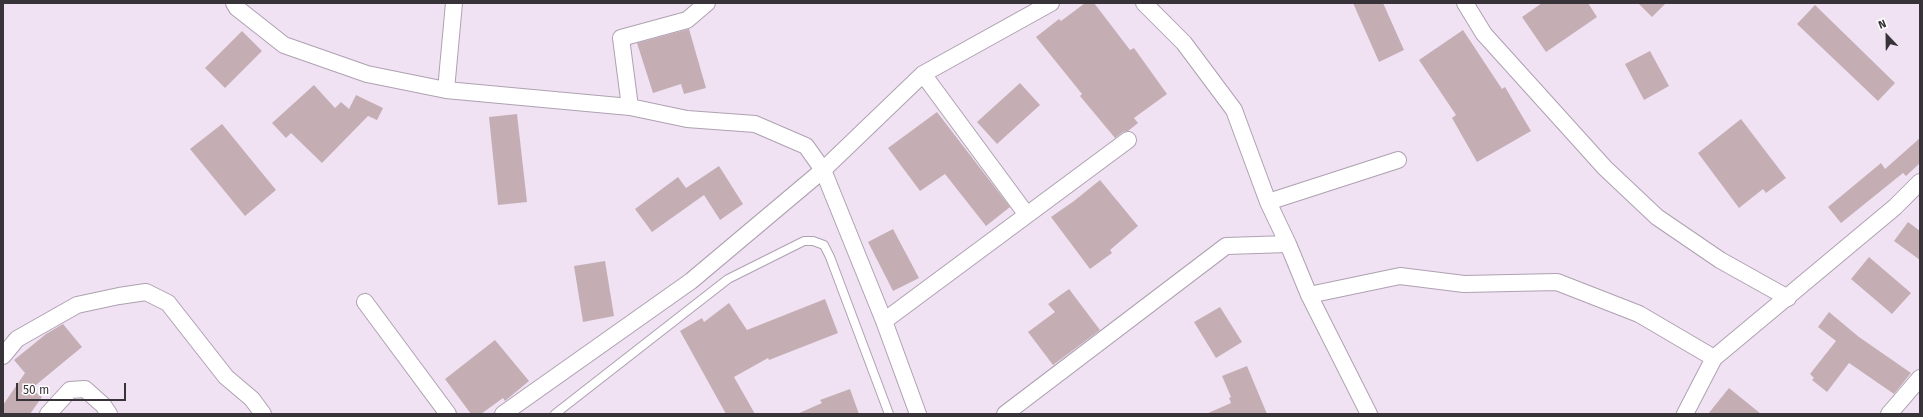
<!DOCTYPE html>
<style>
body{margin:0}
#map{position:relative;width:1923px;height:417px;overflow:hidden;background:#f0e2f3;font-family:"Fira Sans",sans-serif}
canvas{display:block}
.frame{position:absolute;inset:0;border:4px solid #383339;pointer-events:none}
.north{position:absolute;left:1867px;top:16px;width:40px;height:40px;-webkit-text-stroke:3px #fff;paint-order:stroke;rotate:338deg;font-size:11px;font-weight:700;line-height:16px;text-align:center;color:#383339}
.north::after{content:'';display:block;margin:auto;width:14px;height:18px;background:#383339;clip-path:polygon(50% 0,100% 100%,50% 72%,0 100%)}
.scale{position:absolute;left:16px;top:383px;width:110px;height:18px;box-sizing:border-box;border:2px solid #383339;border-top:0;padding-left:5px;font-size:12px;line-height:14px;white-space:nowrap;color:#383339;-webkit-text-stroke:3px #fff;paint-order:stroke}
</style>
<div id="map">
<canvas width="1923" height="417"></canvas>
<div class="frame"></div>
<div class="north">N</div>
<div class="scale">50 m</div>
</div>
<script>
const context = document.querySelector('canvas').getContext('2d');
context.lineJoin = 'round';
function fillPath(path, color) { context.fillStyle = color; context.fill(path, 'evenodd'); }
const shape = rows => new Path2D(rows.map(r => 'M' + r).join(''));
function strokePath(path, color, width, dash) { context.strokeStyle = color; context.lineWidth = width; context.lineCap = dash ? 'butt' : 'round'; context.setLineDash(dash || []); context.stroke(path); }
fillPath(shape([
 [1085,3,1094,3,1130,50,1134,48,1167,94,1134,118,1138,123,1128,131,1123,132,1115,138,1080,96,1082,94,1036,37,1059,19,1061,21],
 [1353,3,1383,3,1404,50,1379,62],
 [1542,3,1588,3,1597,17,1546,52,1522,17],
 [1638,3,1666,3,1652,17],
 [1815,5,1895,83,1878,101,1797,24],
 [689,29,706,88,684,94,681,84,653,93,637,43],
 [1463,30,1502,89,1505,87,1531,131,1477,162,1452,118,1456,115,1419,60],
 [242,31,262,51,225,88,205,68],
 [1650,51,1669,86,1644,100,1625,64],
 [1020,83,1040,105,997,144,977,122],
 [314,85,335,108,341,102,349,109,356,95,383,108,377,120,368,116,322,163,291,133,286,138,272,123],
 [937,112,1010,207,986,226,945,174,920,191,888,148],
 [517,114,527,202,498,205,489,117],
 [1741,119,1786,178,1766,193,1763,189,1739,208,1698,153],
 [222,124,276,190,245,216,190,149],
 [1920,138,1920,163,1906,176,1903,173,1841,223,1828,207,1881,163,1885,169],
 [719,166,743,204,720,220,704,195,652,232,635,209,678,177,686,188],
 [1100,180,1138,226,1110,250,1112,253,1090,269,1051,217,1074,201],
 [1908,222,1920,231,1920,260,1894,241],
 [893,229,919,278,893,291,868,242],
 [1869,257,1911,293,1892,314,1851,279],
 [605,261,614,316,583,322,574,266],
 [1069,289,1100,330,1053,365,1028,332,1055,312,1048,304],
 [825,299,838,333,769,360,768,358,734,377,755,414,726,414,680,331,702,318,704,322,729,303,747,330],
 [1220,307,1242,342,1216,358,1194,322],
 [1829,312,1859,337,1911,373,1894,394,1849,363,1827,392,1812,380,1814,378,1810,374,1836,341,1818,327],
 [63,324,82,347,31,389,42,397,30,414,3,414,3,405,25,373,14,360,46,334],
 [495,340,529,381,505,401,503,398,481,414,471,414,445,379],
 [1247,366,1267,414,1206,414,1231,403,1229,398,1231,397,1222,376],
 [1729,388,1761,414,1708,414],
 [850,389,859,414,797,414,822,403,820,400]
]), '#c4aeb4');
const service = shape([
 [555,414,728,279,804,241,813,241,824,245,830,257,889,414]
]);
const minor = shape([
 [234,3,237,8,284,45,367,74,446,90,630,107,687,119,755,124,806,146,823,170,884,321,918,414],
 [1144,3,1184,43,1234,110,1268,202,1288,244,1309,295,1369,414],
 [1465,3,1484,34,1605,168,1657,217,1720,260,1788,298],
 [923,74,1027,215],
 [446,90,454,3],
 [630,107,621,38,687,20,707,3],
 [1268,202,1398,160],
 [1309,295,1400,276,1464,284,1557,282,1639,314,1714,358],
 [365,302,448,414],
 [884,321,1128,140],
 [3,356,17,339,77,305,119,296,146,292,168,303,226,377,252,399,263,414],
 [48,414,70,390,85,389,103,405,109,414],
 [503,414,691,281,823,170,923,74,1051,3],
 [1005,414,1226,246,1288,244],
 [1685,414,1714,358,1895,207,1920,182],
 [1889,414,1920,378]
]);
strokePath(service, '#aea1b1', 10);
strokePath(minor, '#aea1b1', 18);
strokePath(service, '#fff', 8);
strokePath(minor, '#fff', 16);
</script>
